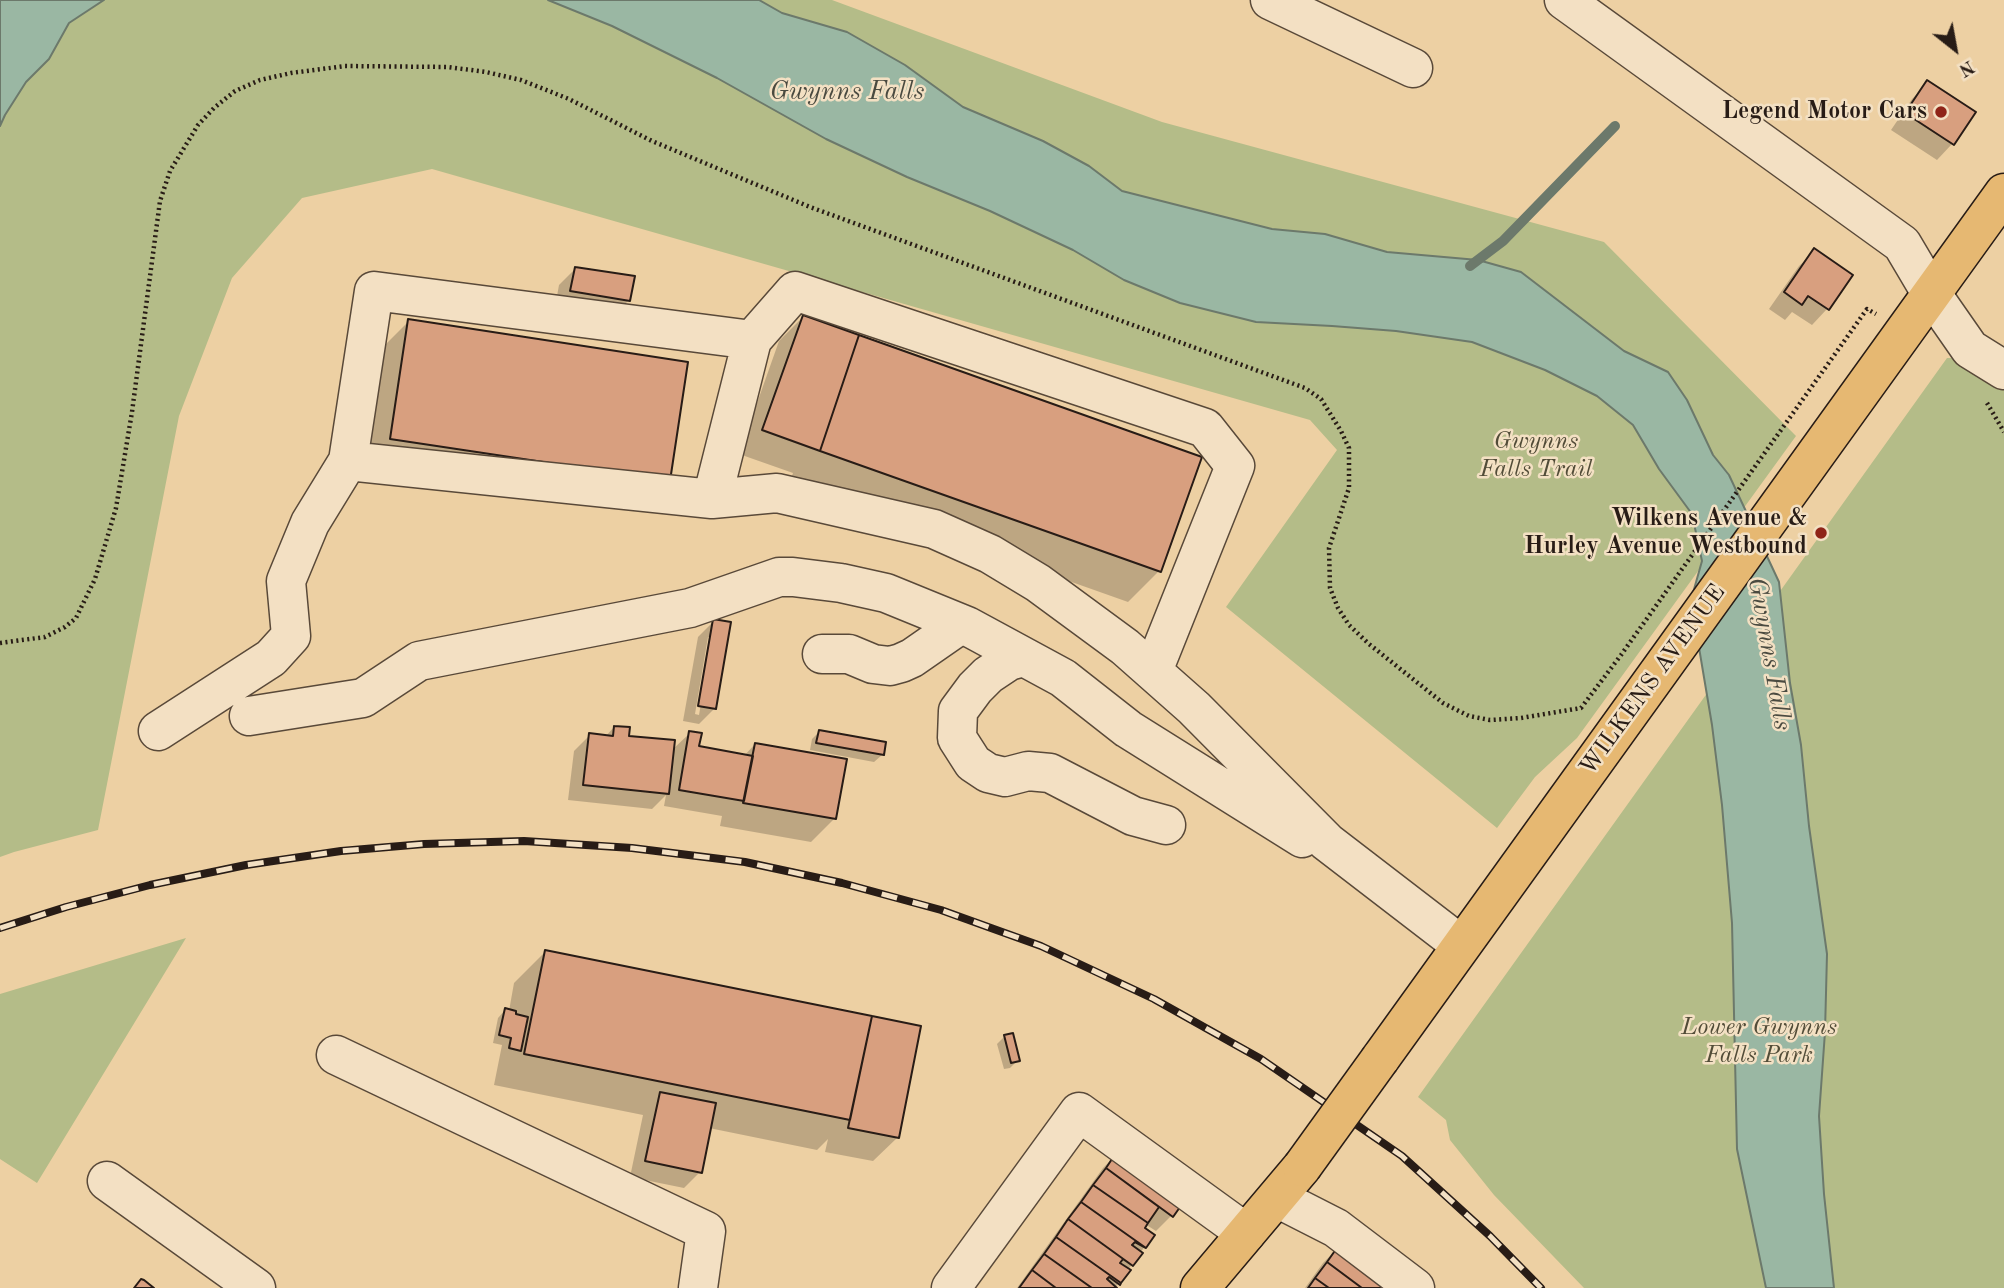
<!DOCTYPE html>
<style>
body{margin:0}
#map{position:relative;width:2004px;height:1288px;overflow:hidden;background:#edd0a3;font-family:"Old Standard TT",serif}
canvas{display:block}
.north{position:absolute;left:1920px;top:14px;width:70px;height:70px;-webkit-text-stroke:5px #f3e0c3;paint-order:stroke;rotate:149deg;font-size:19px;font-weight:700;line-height:28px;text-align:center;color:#281c16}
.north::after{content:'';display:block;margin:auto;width:24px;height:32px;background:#281c16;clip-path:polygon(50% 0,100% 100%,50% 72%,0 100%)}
</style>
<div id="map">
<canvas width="2004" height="1288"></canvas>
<div class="north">N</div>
</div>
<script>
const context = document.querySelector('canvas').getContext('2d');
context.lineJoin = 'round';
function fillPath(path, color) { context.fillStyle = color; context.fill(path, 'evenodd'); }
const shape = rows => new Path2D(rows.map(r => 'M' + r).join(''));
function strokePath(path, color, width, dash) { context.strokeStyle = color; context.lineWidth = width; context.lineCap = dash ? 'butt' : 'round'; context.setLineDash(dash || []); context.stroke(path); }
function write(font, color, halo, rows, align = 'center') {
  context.font = font + ' "Old Standard TT",serif'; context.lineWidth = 5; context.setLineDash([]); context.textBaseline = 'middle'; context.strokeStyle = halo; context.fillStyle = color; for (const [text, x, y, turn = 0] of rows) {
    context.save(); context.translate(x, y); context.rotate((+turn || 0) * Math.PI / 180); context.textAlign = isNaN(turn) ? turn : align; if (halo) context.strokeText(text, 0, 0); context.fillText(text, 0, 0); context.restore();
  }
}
fillPath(shape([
 [0,0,832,0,1162,122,1604,242,1796,436,1577,738,1535,777,1497,828,1226,607,1337,450,1310,420,432,169,302,198,232,278,179,416,98,830,14,852,0,857],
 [1947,358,1962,358,2004,383,2004,1288,1584,1288,1494,1195,1450,1140,1446,1120,1418,1097],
 [186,938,37,1183,0,1159,0,994]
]), '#b4bc88');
const water = shape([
 [0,0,104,0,69,23,49,59,26,82,5,115,0,126,0,0],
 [548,0,759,0,782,13,847,32,905,65,963,107,1043,141,1089,166,1122,191,1272,229,1325,234,1387,252,1478,260,1521,272,1624,351,1668,372,1687,400,1713,455,1729,475,1779,582,1790,683,1801,745,1809,826,1827,954,1825,1032,1819,1116,1824,1194,1834,1288,1766,1288,1737,1149,1732,923,1722,805,1712,725,1691,600,1702,561,1692,514,1659,469,1633,425,1597,396,1545,370,1472,342,1396,331,1332,326,1256,322,1180,303,1124,280,1073,250,990,211,907,177,826,139,717,78,612,26,548,0]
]);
fillPath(water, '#9ab7a3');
strokePath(water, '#6c796b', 2);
fillPath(shape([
 [1928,83,1973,113,1952,144,1937,160,1891,130,1912,99],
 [1815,251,1851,276,1827,309,1812,325,1792,312,1785,320,1769,309,1799,266],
 [575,269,629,300,613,316,555,307,559,285],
 [803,317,1159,571,1128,602,790,482,793,473,739,454,779,341],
 [409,321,669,480,637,511,360,469,378,352],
 [714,621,715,708,699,724,683,721,698,637],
 [708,637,712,637,699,715,695,714],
 [614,727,627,737,672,750,690,733,697,748,744,756,755,744,835,818,811,842,720,826,722,816,664,806,666,795,652,809,568,800,574,751,590,735,605,737],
 [819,732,882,755,874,762,810,750,812,739],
 [545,952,897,1138,873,1161,825,1152,828,1139,817,1150,709,1128,700,1172,684,1188,630,1177,643,1115,494,1085,502,1045,493,1043,498,1018,505,1010,509,1011,514,983],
 [1005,1036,1018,1060,1010,1068,1004,1069,997,1044],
 [1119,1152,1172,1215,1156,1231,1145,1224,1142,1228,1153,1235,1115,1288,1017,1288,1103,1168],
 [1339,1247,1393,1288,1305,1288,1323,1263]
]), '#0003');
strokePath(shape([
 [1470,266,1503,241,1615,126]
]), '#6c796b', 10);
const building = shape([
 [1927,80,1976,112,1954,145,1905,113,1927,80],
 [1814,248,1853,275,1829,310,1808,296,1802,305,1784,292,1814,248],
 [575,267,635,276,630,301,570,291,575,267],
 [803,315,859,335,820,451,762,430,803,315],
 [408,319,688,362,670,481,390,439,408,319],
 [859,335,1202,457,1161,572,820,451,859,335],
 [713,619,731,622,716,709,698,706,713,619],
 [614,726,630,727,629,736,675,740,669,794,583,785,589,733,613,736,614,726],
 [819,730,886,742,884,755,816,743,819,730],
 [689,731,702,733,699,746,753,756,744,801,679,790,689,731],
 [755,743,847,759,836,819,743,803,755,743],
 [545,950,872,1016,850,1120,524,1054,545,950],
 [505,1008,516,1011,516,1014,528,1017,521,1051,509,1048,511,1038,499,1035,505,1008],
 [872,1016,921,1026,899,1138,848,1128,872,1016],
 [1013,1033,1020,1061,1011,1063,1004,1035,1013,1033],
 [660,1092,716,1103,702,1173,645,1161,660,1092],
 [1118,1150,1185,1200,1173,1217,1106,1168,1118,1150],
 [1106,1168,1159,1207,1148,1223,1093,1185,1106,1168],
 [1093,1185,1148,1223,1145,1228,1155,1235,1146,1248,1081,1202,1093,1185],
 [1081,1202,1146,1248,1135,1242,1132,1245,1143,1253,1133,1266,1068,1219,1081,1202],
 [1068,1219,1133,1266,1123,1259,1120,1263,1131,1270,1121,1283,1056,1237,1068,1219],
 [1056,1237,1121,1283,1120,1285,1109,1277,1107,1279,1117,1288,1092,1288,1044,1254,1056,1237],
 [1339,1245,1396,1288,1362,1288,1327,1262,1339,1245],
 [1044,1254,1092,1288,1056,1288,1032,1270,1044,1254],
 [1327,1262,1362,1288,1329,1288,1315,1278,1327,1262],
 [1032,1270,1056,1288,1019,1288,1032,1270],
 [1315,1278,1329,1288,1308,1288,1315,1278],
 [141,1279,144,1280,154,1288,134,1288,141,1279]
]);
fillPath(building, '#d89f7f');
strokePath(building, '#281c16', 2);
const minor = shape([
 [1270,0,1413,68],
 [1564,0,1902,244,1931,293,1970,349,2004,370],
 [752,340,795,291,1205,428,1235,466,1153,671],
 [712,499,752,340,374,291,348,461,712,499,777,493,934,529,990,554,1038,583,1125,647,1194,708,1327,842,1461,945],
 [822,654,849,654,873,664,890,666,901,663,912,658,961,624],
 [1024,657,1009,661,988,675,975,688,958,711,957,738,973,763,988,773,1005,777,1028,771,1050,773,1133,816,1166,825],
 [249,716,363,698,419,661,690,608,779,577,793,577,841,583,886,593,967,626,1063,678,1128,729,1302,838],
 [158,731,271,658,291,636,286,581,310,523,348,461],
 [336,1055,706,1231,698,1288],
 [107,1181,256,1288],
 [1281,1200,1336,1228,1415,1288],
 [951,1288,1079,1112,1246,1233]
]);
const major = shape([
 [1380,1059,2004,193],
 [1200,1288,1302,1167]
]);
strokePath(minor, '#594939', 41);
strokePath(major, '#281c16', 41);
strokePath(shape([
 [1987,403,2004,432],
 [0,643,45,637,65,627,76,618,95,579,116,508,132,412,160,201,170,171,198,125,214,108,235,91,260,80,291,73,345,66,448,67,486,72,521,80,569,99,652,141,810,207,1305,388,1321,399,1341,431,1349,448,1349,488,1329,548,1330,588,1338,608,1349,625,1369,644,1443,703,1469,716,1490,720,1521,718,1581,708,1621,655,1867,309,1876,314]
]), '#281c16', 4.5, [2, 3.5]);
strokePath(minor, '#f3e0c3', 38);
strokePath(major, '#e6b872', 38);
const rail = shape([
 [0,928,66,907,150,885,246,865,341,851,424,844,524,841,632,848,745,862,842,883,941,910,1041,946,1154,999,1261,1059,1402,1156,1490,1236,1541,1288]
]);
strokePath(rail, '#281c16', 8);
strokePath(rail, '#f3e0c3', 5, [16]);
const majorBridge = shape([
 [1302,1167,1380,1059]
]);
strokePath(majorBridge, '#281c16', 41, []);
strokePath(majorBridge, '#e6b872', 38);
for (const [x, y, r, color] of [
 [1941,112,7,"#8f2418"],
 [1821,533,7,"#8f2418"]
]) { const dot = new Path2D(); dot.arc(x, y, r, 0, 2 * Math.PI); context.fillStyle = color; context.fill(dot); strokePath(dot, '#f3e0c3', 2.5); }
write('bold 24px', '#281c16', '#f3e0c3', [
 ["Legend Motor Cars",1927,112],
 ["Wilkens Avenue &",1807,519],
 ["Hurley Avenue Westbound",1807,547]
], 'right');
write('italic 24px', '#524c38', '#f3e0c3', [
 ["Gwynns",1536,442],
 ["Falls Trail",1536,470],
 ["Lower Gwynns",1759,1028],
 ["Falls Park",1759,1056]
]);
write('24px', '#281c16', '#f3e0c3', [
 ["WILKENS AVENUE",1653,680,-54]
]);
write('italic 26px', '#4a4a40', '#f3e0c3', [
 ["Gwynns Falls",847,92],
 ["Gwynns Falls",1769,654,80]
]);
</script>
